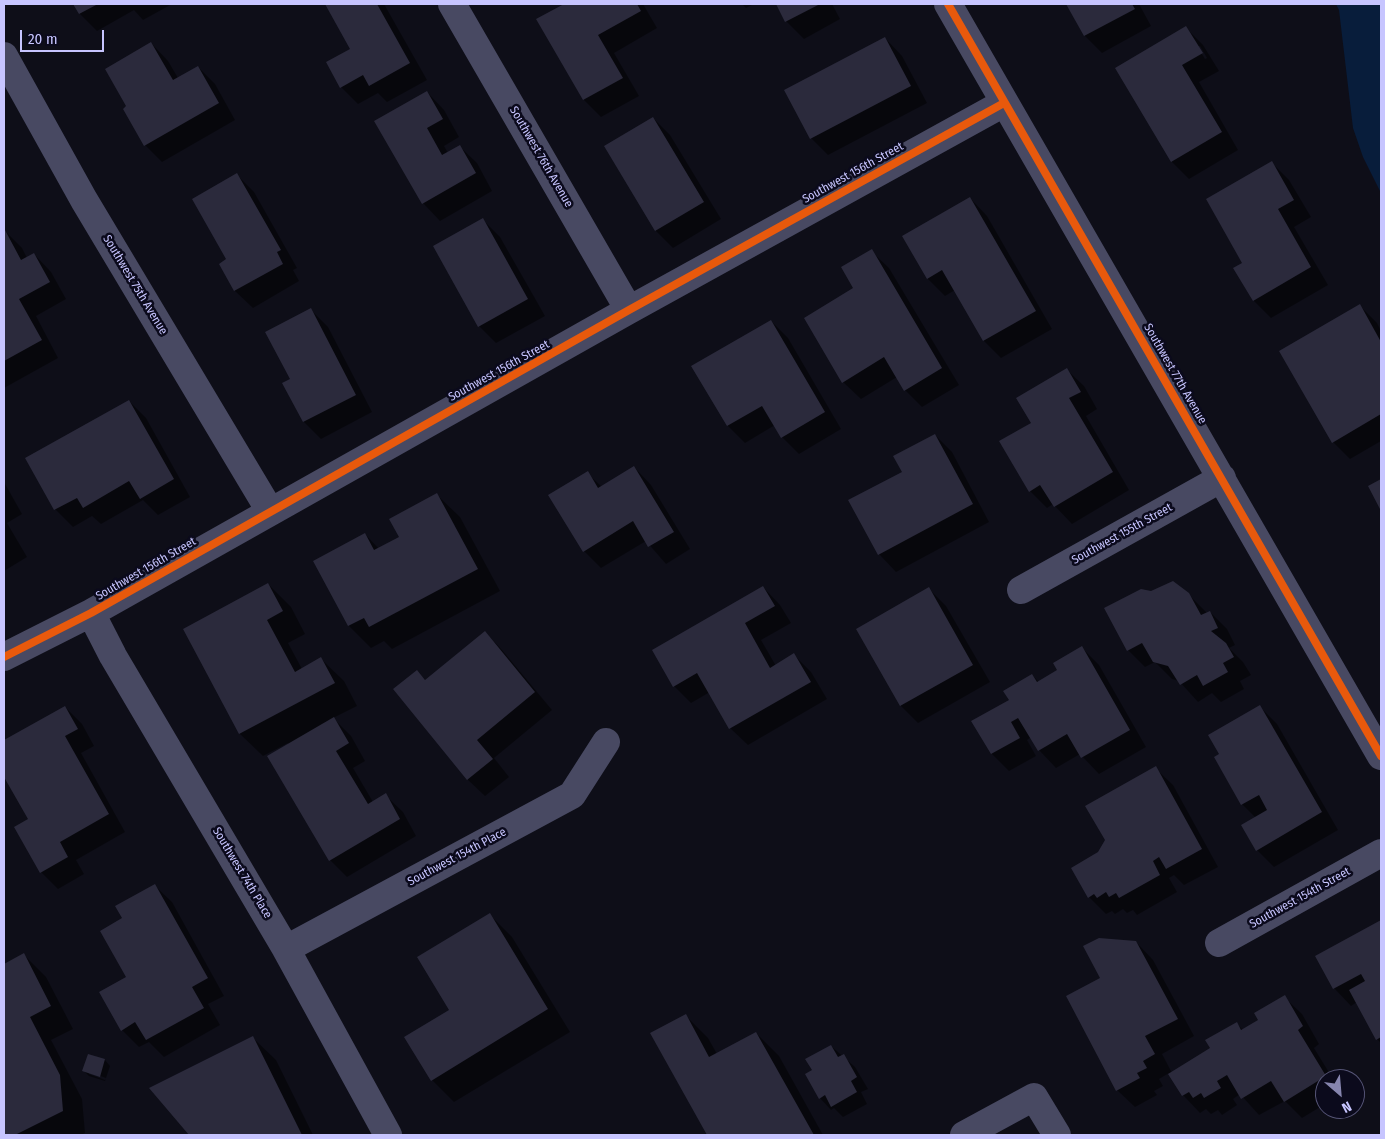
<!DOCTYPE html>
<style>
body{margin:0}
#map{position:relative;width:1385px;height:1139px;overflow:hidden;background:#0e0e18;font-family:"Fira Sans Condensed",sans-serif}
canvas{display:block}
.frame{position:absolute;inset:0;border:5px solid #c7c5ff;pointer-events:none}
.north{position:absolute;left:1315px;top:1069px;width:50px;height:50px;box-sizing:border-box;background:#0b0a1c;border:1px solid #565577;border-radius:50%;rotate:153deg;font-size:14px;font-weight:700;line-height:20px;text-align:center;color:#c7c5ff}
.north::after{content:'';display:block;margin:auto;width:18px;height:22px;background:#8685ae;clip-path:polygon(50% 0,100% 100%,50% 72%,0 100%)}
.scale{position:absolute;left:20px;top:30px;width:84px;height:22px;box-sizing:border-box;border:2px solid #c7c5ff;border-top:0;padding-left:6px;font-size:15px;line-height:18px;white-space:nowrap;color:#c7c5ff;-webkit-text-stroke:4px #0b0a1c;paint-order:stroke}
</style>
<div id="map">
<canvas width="1385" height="1139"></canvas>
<div class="frame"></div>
<div class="north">N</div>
<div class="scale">20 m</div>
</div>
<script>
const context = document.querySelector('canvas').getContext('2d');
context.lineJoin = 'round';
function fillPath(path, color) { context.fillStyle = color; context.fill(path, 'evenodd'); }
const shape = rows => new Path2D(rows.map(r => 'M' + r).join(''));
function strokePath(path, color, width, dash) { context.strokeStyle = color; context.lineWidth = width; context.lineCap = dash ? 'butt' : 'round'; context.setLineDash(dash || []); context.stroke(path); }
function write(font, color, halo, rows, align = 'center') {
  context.font = font + ' "Fira Sans Condensed",sans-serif'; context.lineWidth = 5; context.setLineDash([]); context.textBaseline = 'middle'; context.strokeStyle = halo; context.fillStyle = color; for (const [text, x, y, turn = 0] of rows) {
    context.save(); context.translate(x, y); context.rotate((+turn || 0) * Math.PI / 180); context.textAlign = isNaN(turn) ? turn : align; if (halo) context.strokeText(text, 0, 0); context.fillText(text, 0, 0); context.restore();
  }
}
fillPath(shape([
 [1336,4,1381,4,1381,193,1363,157,1353,128,1339,10]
]), '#081d3b');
fillPath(shape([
 [75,4,172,4,143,20,134,10,97,31,80,14],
 [326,4,384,4,427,80,387,102,378,93,358,104,341,87,352,50],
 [566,4,643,4,657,28,614,53,639,96,601,117,584,100,538,19],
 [742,4,754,4,746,8],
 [777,4,832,4,840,19,804,39,786,21],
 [1067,4,1139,4,1151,26,1102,53,1085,36],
 [1186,28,1203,45,1219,71,1199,82,1238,150,1189,179,1172,162,1117,69],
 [1197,46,1200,46,1207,58,1205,59],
 [885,38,902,56,927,103,828,155,811,138],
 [151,43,168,61,178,78,198,67,215,84,235,120,162,162,145,145,128,107],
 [427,92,444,110,459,137,444,146,448,153,459,146,477,163,492,191,440,221,423,203],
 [653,118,670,135,721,219,673,248,656,231,605,147],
 [1272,163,1289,180,1311,217,1294,227,1328,285,1271,318,1254,301,1244,264],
 [237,175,254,192,297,268,293,270,299,281,253,308,235,291,221,264,228,260],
 [970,198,987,216,1052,329,1001,358,984,341,955,290,945,296,928,279,904,236],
 [483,220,500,237,545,316,496,343,479,326],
 [5,231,22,248,27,258,34,254,51,272,66,299,36,316,58,358,4,388,4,232],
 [871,251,889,268,959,385,922,407,905,390,897,377,861,399,843,382,855,289],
 [1360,306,1377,323,1381,331,1381,441,1350,459,1333,442],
 [311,310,328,327,372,412,321,439,304,422,284,384,292,380],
 [771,321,788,338,841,429,799,454,782,437,775,425,745,443,728,426,693,367],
 [1066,369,1084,386,1097,409,1086,416,1129,490,1072,524,1053,504,1047,508,1030,491,1032,424],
 [129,401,146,418,190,497,158,515,143,500,101,524,92,516,73,527,55,509,27,459],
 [935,435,952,452,989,522,896,572,879,554,903,473],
 [634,467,651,485,690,549,666,564,646,541,601,568,584,551,587,473,602,487],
 [4,482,22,514,7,523,27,557,4,571],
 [437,495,460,517,500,591,392,649,384,641,371,648,349,626,365,534,379,549,401,538],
 [268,584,291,607,305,634,288,643,302,669,321,659,344,681,357,706,333,718,351,736,365,761,353,768,373,802,385,795,403,812,416,836,347,877,330,860,288,743,263,756,240,734,184,630],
 [763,587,780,605,791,623,761,640,776,666,794,655,811,672,827,699,748,745,730,728,710,692,691,703,674,686],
 [929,589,946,606,990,682,918,723,901,706,858,630],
 [1151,592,1188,594,1207,613,1210,612,1227,629,1235,645,1229,648,1243,662,1251,675,1240,681,1244,689,1221,702,1212,693,1198,702,1179,681,1172,679,1155,662,1145,667,1128,650],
 [485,632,502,650,552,710,494,758,509,777,485,796,467,779,417,671,426,681],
 [1082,648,1099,665,1146,747,1099,774,1080,754,1056,768,1039,750,1031,737,1027,740,1036,756,1009,771,992,754,973,722,1010,700,1032,675,1039,682,1059,671],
 [65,707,82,724,94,746,81,753,125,832,76,860,84,874,58,889,41,872,29,819,4,774,4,742],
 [1260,707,1277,724,1338,830,1274,867,1257,850,1256,818,1242,804],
 [1155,768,1173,785,1218,867,1184,885,1174,875,1169,878,1177,892,1137,915,1133,910,1127,913,1123,909,1115,914,1112,911,1106,914,1089,897,1099,853],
 [154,885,172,902,224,996,208,1004,220,1025,164,1057,149,1042,139,1047,122,1030,128,977,124,919],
 [490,915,512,937,570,1032,454,1102,432,1080,451,1010],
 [1381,922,1381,1043,1377,1039,1357,1002,1351,1006,1334,988,1317,957],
 [1136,942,1153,960,1194,1036,1162,1054,1172,1073,1211,1049,1236,1023,1243,1030,1260,1020,1284,997,1302,1014,1319,1044,1314,1048,1333,1079,1325,1079,1325,1104,1302,1118,1285,1101,1259,1115,1240,1094,1233,1099,1237,1105,1222,1115,1218,1110,1211,1114,1206,1109,1200,1113,1183,1095,1169,1073,1159,1079,1163,1086,1154,1091,1157,1095,1135,1107,1117,1090,1101,978],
 [24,955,46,977,73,1029,51,1040,82,1099,85,1133,81,1135,4,1134,4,965],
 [686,1016,708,1038,717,1054,756,1033,779,1056,823,1135,708,1135,652,1034],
 [253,1038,276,1060,313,1135,191,1135,151,1088],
 [831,1046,855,1067,868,1089,861,1092,867,1104,843,1117,834,1108,831,1110,820,1098,813,1071],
 [105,1060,110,1066,105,1081,89,1076,84,1071],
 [89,1072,106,1078,105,1080,89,1074]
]), '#0007');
fillPath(shape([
 [73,4,98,4,79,14],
 [325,4,377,4,410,63,369,86,363,75,340,88,326,62,350,49],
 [564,4,637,4,641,11,598,35,623,78,583,100,536,19],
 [776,4,820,4,785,22],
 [1066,4,1132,4,1135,9,1084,36],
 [1186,26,1203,53,1182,65,1222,132,1171,162,1115,68],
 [885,37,911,86,810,139,784,90],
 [151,42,173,80,198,66,219,103,144,146,123,109,126,106,105,69],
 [427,91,443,119,427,128,442,155,460,145,476,173,422,204,374,121],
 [653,117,704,202,655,231,604,146],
 [1272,161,1294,200,1278,209,1311,267,1253,301,1233,268,1242,263,1206,199],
 [237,173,281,250,277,252,283,264,234,291,219,264,226,259,192,199],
 [970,197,1036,311,983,341,942,270,927,279,902,236],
 [483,218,528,299,478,327,433,246],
 [4,230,5,230,21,260,34,253,50,282,19,299,42,340,4,361],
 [872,249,942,368,904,391,884,357,842,383,804,318,853,288,841,267],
 [1360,304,1381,342,1381,414,1332,443,1279,351],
 [311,308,356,395,303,422,282,383,290,379,265,332],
 [771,320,825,412,781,438,762,406,727,426,691,366],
 [1067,368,1081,392,1069,398,1113,472,1054,507,1040,485,1029,492,999,441,1031,423,1016,398],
 [129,400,174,479,140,499,129,481,83,508,77,498,54,510,25,458],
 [935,434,973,504,878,555,848,500,902,472,893,456],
 [634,466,674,532,648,547,633,521,583,552,548,495,588,471,598,488],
 [1381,479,1381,511,1368,486],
 [437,493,478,569,369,627,364,618,348,626,313,561,365,533,374,550,399,537,389,519],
 [1173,581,1189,593,1201,615,1210,611,1218,628,1211,631,1226,643,1234,657,1223,663,1228,672,1203,686,1197,675,1180,685,1168,666,1153,662,1142,643,1127,651,1104,608,1141,589,1151,591],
 [268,583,283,611,267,620,295,672,321,657,335,683,239,734,183,629],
 [763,586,775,606,745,623,770,668,794,653,811,682,729,729,697,673,673,687,652,650],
 [929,587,973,665,900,706,856,629],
 [485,631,535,692,477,740,493,759,467,780,393,689,417,670,425,680],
 [1082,646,1130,730,1081,758,1067,734,1038,751,1018,718,1011,722,1020,738,991,754,971,721,1009,700,1003,691,1032,674,1037,682,1057,670,1053,663],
 [1260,705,1322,812,1256,851,1241,825,1267,810,1259,795,1241,805,1214,757,1219,754,1208,735],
 [65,706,78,729,65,736,109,814,60,842,68,857,40,873,14,827,28,819,4,777,4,740],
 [334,717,349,743,336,751,368,804,386,793,400,819,329,861,267,756],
 [1156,766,1202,849,1166,869,1159,857,1153,861,1160,875,1119,898,1116,893,1109,897,1106,892,1097,898,1094,894,1088,898,1071,868,1098,852,1105,840,1085,806],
 [155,884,208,978,192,987,204,1008,146,1040,135,1022,121,1031,99,992,126,977,100,931,122,918,115,906],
 [490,913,548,1009,431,1081,404,1037,449,1010,417,957],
 [1381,920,1381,1037,1376,1040,1349,990,1365,981,1361,974,1333,989,1315,956],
 [1099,938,1136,941,1178,1019,1145,1036,1155,1054,1143,1061,1147,1068,1137,1073,1140,1078,1116,1091,1066,996,1100,978,1083,946],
 [24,953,51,1006,30,1017,60,1075,63,1111,15,1135,4,1135,4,964],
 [1285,995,1303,1026,1298,1030,1326,1076,1284,1102,1271,1081,1241,1099,1227,1075,1217,1081,1221,1088,1204,1098,1201,1093,1193,1098,1189,1092,1182,1096,1168,1074,1210,1048,1205,1040,1237,1022,1241,1030,1258,1020,1254,1013],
 [686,1014,709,1057,756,1032,814,1135,707,1135,650,1033],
 [253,1036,302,1135,189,1135,149,1088],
 [831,1045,838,1057,844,1054,857,1077,851,1081,857,1092,831,1107,825,1095,819,1099,805,1074,812,1070,805,1059],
 [88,1054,105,1059,100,1077,82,1071]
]), '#2b2a3c');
strokePath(shape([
 [452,4,629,310],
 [948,4,1381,756],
 [4,56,84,200,270,511],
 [1021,590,1222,478],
 [91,613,113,656,286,949,388,1135],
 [4,657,91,613,629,310,1004,103],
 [1219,943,1381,853],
 [286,949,572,795,606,742],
 [964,1135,1034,1097,1057,1135]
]), '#484962', 28);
strokePath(shape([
 [948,4,1381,756],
 [4,657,91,613,629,310,1004,103]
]), '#e8590c', 8);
write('12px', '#c7c5ff', '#0b0a1c', [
 ["Southwest 76th Avenue",541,157,60],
 ["Southwest 156th Street",853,173,-29],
 ["Southwest 75th Avenue",135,285,59],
 ["Southwest 156th Street",499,371,-29],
 ["Southwest 77th Avenue",1175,374,60],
 ["Southwest 155th Street",1122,534,-29],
 ["Southwest 156th Street",146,569,-30],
 ["Southwest 154th Place",457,857,-28],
 ["Southwest 74th Place",242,873,59],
 ["Southwest 154th Street",1300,898,-29]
]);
</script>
